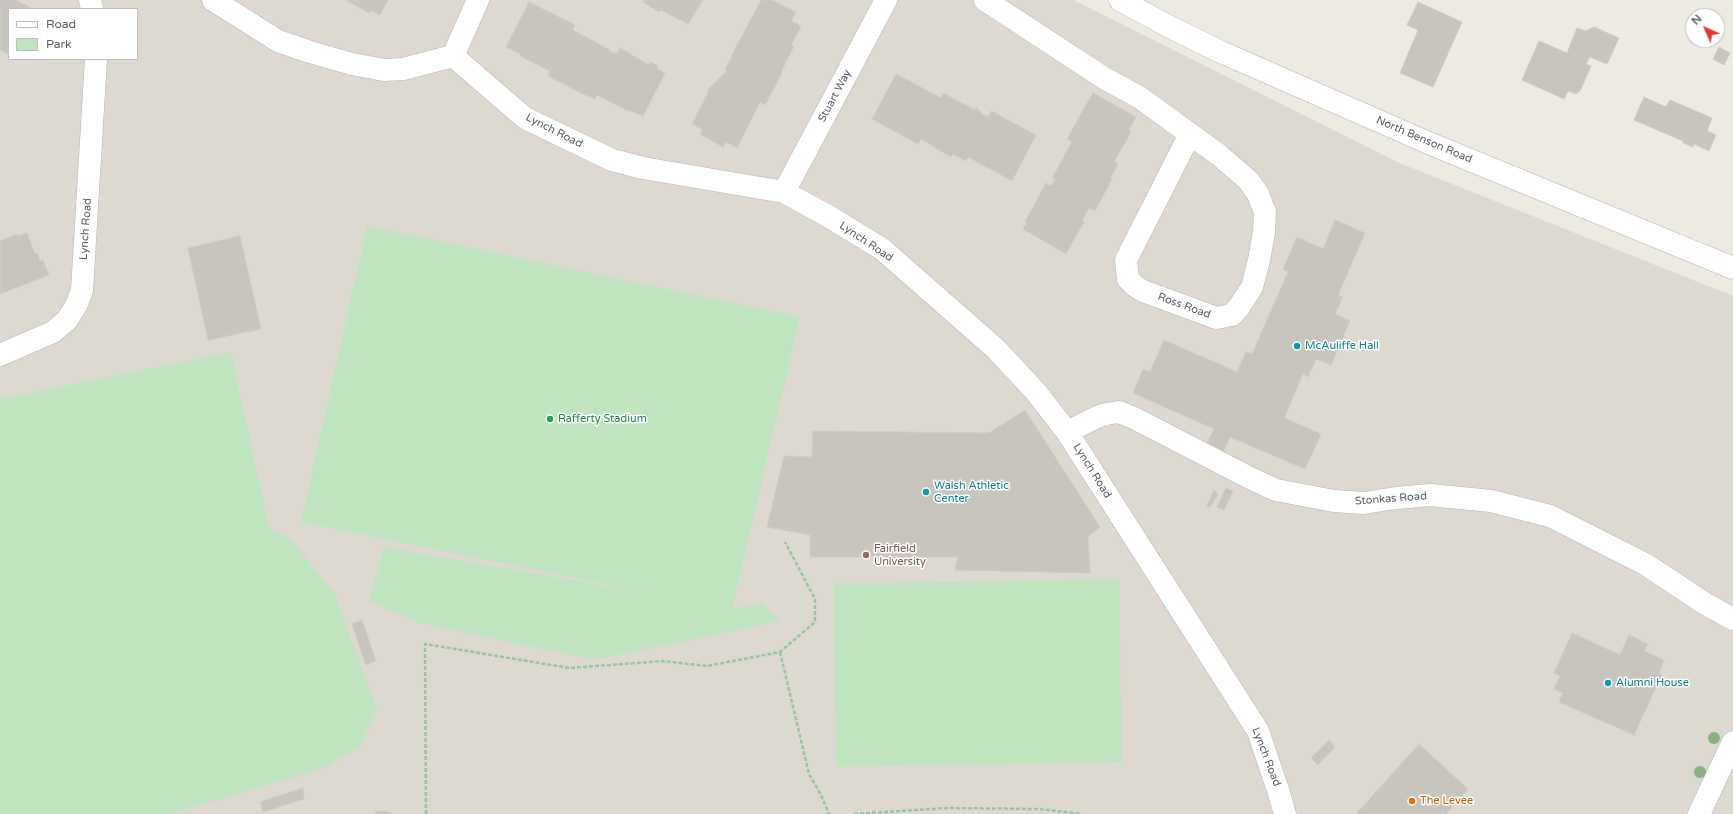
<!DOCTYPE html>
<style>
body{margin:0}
#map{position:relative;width:1733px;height:814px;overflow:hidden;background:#edeae2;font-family:"Varela Round",sans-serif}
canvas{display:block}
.legend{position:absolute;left:8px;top:8px;width:130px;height:52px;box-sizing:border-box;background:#fff;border:1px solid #bdbfc1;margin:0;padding:5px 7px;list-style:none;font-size:12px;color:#5a5e63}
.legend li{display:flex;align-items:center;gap:8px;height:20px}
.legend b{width:20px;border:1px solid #bdbfc1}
.north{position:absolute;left:1685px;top:8px;width:40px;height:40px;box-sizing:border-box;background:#fff;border:1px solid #bdbfc1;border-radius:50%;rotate:315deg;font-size:11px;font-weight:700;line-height:16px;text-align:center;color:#5a5e63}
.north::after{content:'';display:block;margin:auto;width:14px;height:18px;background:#e53730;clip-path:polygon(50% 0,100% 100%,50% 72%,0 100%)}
</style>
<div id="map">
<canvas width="1733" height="814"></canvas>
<ul class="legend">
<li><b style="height:5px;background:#fff"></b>Road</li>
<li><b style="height:11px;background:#c0e4bf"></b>Park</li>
</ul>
<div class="north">N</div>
</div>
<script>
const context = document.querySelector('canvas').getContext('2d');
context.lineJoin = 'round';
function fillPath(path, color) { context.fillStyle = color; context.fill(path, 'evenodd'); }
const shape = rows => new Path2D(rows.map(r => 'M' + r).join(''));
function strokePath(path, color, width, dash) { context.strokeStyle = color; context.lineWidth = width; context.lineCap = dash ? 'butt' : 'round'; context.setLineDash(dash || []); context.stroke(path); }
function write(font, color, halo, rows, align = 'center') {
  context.font = font + ' "Varela Round",sans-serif'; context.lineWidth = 3; context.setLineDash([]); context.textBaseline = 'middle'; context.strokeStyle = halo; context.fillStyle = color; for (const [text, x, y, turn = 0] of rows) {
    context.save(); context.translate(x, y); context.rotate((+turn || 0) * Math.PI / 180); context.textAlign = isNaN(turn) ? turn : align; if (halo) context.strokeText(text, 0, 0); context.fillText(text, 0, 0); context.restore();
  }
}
fillPath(shape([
 [0,0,1073,0,1397,162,1733,296,1733,814,0,814],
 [9,9,137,9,137,59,9,59]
]), '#ddd9d0');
fillPath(shape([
 [367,226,800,317,732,609,762,603,780,621,595,660,419,623,369,601,384,547,663,596,301,522],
 [231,352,269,528,292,540,335,595,377,709,360,746,322,769,169,814,0,814,0,399],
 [1119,579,1122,762,836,767,833,584]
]), '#c0e4bf');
const building = shape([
 [0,0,16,0,33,9,9,9,9,55,0,50,0,0],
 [346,0,388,0,380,15,370,10,369,13,346,0],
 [644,0,703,0,688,24,661,10,659,12,643,2,644,0],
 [761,0,772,0,796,12,791,21,801,26,791,45,794,46,781,72,782,73,765,105,760,102,737,148,726,142,723,147,700,134,702,129,692,124,709,91,707,90,727,71,725,70,735,49,761,0],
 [529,2,575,25,573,30,610,50,609,51,616,54,620,48,649,65,650,62,658,66,657,69,665,73,643,116,629,110,628,111,597,95,595,99,581,93,548,76,550,71,520,56,521,54,506,47,529,2],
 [1418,2,1462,22,1433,87,1400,73,1418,30,1407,25,1418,2],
 [1594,27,1619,38,1607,64,1590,57,1586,64,1591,66,1580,91,1576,94,1568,91,1564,99,1522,80,1539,41,1567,53,1577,28,1586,31,1594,27],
 [1719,47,1730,53,1724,65,1713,59,1719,47],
 [896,74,941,98,943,93,975,110,976,107,982,114,988,117,991,111,1036,135,1012,181,968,157,966,161,953,154,951,157,921,139,918,144,872,119,896,74],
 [1093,93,1136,117,1129,130,1131,132,1114,162,1118,164,1110,178,1112,179,1095,211,1089,208,1082,220,1084,222,1066,254,1023,229,1027,223,1025,222,1046,183,1051,186,1055,180,1052,178,1072,142,1067,139,1093,93],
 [1644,97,1666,107,1670,100,1712,118,1707,131,1716,135,1709,151,1694,144,1693,147,1683,143,1683,141,1634,120,1644,97],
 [1335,220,1365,233,1338,295,1343,297,1335,314,1350,321,1331,365,1316,359,1308,377,1303,374,1284,418,1321,434,1305,469,1230,437,1224,451,1207,443,1214,429,1133,393,1143,369,1150,372,1164,340,1237,372,1246,352,1252,354,1288,272,1283,269,1297,237,1323,249,1335,220],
 [27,233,35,254,37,253,40,261,43,260,49,275,0,294,0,241,17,234,17,236,27,233],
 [240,236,261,329,208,340,188,248,240,236],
 [1025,410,1100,527,1088,537,1090,573,955,570,958,557,810,557,810,535,767,527,784,456,812,457,813,431,989,433,1025,410],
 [1226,488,1233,491,1224,510,1217,507,1226,488],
 [1214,490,1218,494,1211,506,1208,508,1207,505,1214,490],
 [362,620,376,661,366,665,352,624,362,620],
 [1572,633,1620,655,1629,635,1648,644,1644,651,1664,660,1659,673,1662,674,1634,735,1559,702,1563,693,1554,689,1560,676,1554,673,1572,633],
 [1329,740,1335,747,1318,765,1311,758,1329,740],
 [1419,744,1468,789,1446,814,1356,814,1419,744],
 [303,788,304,799,263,812,260,802,303,788],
 [376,811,390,812,391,814,376,814,376,811]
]);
fillPath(building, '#c8c5bf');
strokePath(building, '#d2ccc1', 1);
const minor = shape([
 [90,0,92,9],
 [213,0,278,41,310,52,352,64,384,70,403,69,453,56],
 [985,0,1104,78,1139,97,1219,155,1248,180,1258,194,1265,212,1264,232,1259,260,1252,287,1239,307,1232,315,1216,318,1203,313,1143,291,1135,286,1128,279,1126,260,1190,134],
 [453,56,525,118,612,160,643,168,784,192,828,216,882,249,996,349,1036,392,1067,432,1258,731,1279,793,1285,814],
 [453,56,478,0],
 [784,192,886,0],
 [0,355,53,332,67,320,77,304,82,290,96,59],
 [1067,432,1097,417,1106,414,1119,412,1134,418,1250,478,1276,490,1334,501,1364,503,1396,498,1430,495,1491,501,1550,516,1645,564,1704,603,1733,619],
 [1699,814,1733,742]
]);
const secondary = shape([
 [1120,0,1170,27,1221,52,1431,144,1733,268]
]);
strokePath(minor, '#b5b8bc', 23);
strokePath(secondary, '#b4b7bc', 23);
strokePath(shape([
 [780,652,809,774,821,795,829,814],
 [426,814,425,644,569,668,663,661,707,666,780,652,815,622,815,599,785,542],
 [854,814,947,808,1039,809,1082,814]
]), '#98c5a4', 2.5, [4, 2]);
strokePath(minor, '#fff', 22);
strokePath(secondary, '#fff', 22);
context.fillStyle = '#89b284';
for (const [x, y] of [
 [1714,738],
 [1700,772]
]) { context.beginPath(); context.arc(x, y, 6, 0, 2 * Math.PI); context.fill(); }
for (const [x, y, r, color] of [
 [1297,346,4,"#0f9aa8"],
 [550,419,4,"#2e9e5b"],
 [926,492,4,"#0f9aa8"],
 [866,555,4,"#8d6e63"],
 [1608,683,4,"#0f9aa8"],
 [1412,801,4,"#e8710a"]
]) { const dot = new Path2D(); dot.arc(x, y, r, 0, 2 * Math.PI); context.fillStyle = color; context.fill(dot); strokePath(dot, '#fff', 1.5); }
write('11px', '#5a5e63', '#fff', [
 ["Stuart Way",835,96,-62],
 ["Lynch Road",554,131,27],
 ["North Benson Road",1424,140,23],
 ["Lynch Road",86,229,-86],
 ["Lynch Road",866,242,34],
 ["Ross Road",1184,306,20],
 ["Lynch Road",1092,471,58],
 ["Stonkas Road",1391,499,-4],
 ["Lynch Road",1266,757,69]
]);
write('11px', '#0d838f', '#fff', [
 ["McAuliffe Hall",1305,346],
 ["Walsh Athletic",934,486],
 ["Center",934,499],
 ["Alumni House",1616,683]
], 'left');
write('11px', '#27864d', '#fff', [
 ["Rafferty Stadium",558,419]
], 'left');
write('11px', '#785e54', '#fff', [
 ["Fairfield",874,549],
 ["University",874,562]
], 'left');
write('11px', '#c56008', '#fff', [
 ["The Levee",1420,801]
], 'left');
</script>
